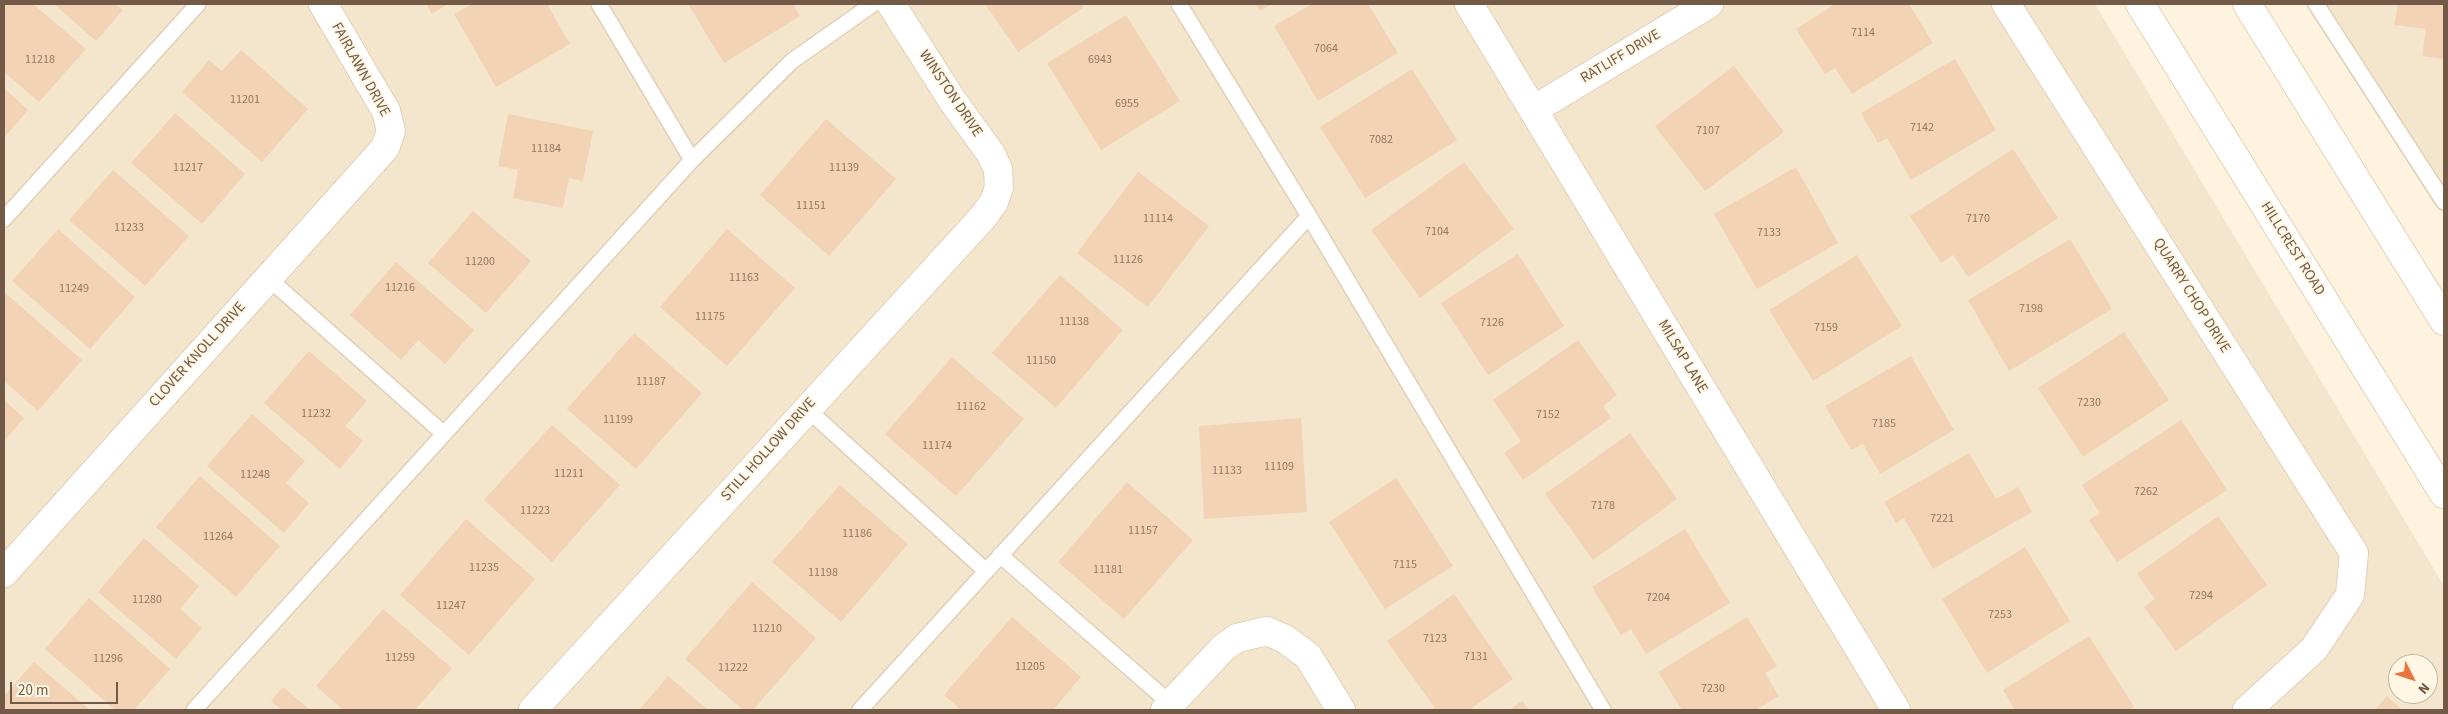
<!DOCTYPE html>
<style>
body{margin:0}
#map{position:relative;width:2448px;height:714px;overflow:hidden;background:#fdf3de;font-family:"Source Sans 3",sans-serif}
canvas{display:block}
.frame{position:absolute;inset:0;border:5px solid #735a46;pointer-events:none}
.north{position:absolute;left:2388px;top:654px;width:50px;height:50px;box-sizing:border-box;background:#fff7e4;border:1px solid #c7b8a5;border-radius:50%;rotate:131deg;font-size:14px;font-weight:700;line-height:20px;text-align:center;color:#735a46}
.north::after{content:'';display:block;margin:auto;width:18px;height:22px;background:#eb743e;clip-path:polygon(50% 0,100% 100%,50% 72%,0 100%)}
.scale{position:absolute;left:10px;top:682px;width:108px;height:22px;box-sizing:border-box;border:2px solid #735a46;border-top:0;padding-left:6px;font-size:15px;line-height:18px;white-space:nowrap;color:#735a46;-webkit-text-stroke:4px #fff7e4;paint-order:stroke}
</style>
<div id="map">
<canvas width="2448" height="714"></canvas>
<div class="frame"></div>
<div class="north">N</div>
<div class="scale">20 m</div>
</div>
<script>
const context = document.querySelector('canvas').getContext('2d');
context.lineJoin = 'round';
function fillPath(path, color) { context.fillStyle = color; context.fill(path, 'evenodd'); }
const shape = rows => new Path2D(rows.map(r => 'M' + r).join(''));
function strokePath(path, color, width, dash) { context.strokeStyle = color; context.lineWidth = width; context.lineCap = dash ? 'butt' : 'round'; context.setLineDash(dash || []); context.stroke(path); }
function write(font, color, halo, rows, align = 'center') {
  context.font = font + ' "Source Sans 3",sans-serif'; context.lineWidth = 4; context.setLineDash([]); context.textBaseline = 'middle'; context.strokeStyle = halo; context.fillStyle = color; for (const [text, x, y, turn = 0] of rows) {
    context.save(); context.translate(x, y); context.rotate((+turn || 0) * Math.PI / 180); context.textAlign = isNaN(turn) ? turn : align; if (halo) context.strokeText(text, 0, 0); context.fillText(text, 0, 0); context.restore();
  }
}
fillPath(shape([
 [4,4,2095,4,2444,586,2444,710,4,710],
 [2398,664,2428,664,2428,694,2398,694],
 [2325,4,2444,4,2444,209,2361,59]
]), '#f4e6cc');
fillPath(shape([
 [4,4,33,4,86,49,39,102,4,72],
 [54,4,115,4,123,10,96,41],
 [426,4,448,4,432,14],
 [472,4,547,4,570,44,496,87,454,14],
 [688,4,793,4,800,16,724,63],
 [985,4,1082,4,1084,7,1018,52],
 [1255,4,1272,4,1260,11],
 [1312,4,1368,4,1398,53,1318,101,1274,26],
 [1835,4,1909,4,1933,43,1852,94,1835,68,1825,74,1796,29],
 [2398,4,2444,4,2444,59,2422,56,2426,29,2394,25],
 [1126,15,1180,101,1101,150,1047,63],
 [241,50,308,109,262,162,182,92,209,60,222,71],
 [1955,59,1996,130,1911,180,1887,138,1878,143,1861,113],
 [1734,66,1784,132,1705,191,1655,126],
 [1412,69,1457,140,1365,198,1320,127],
 [4,88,28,110,4,138],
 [175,113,245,174,202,224,131,163],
 [508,114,593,131,583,181,569,178,563,208,513,198,518,170,498,166],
 [826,119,896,179,829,256,760,195],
 [2013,149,2058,218,1968,277,1953,255,1941,263,1910,216],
 [1464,162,1514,229,1420,298,1371,230],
 [1796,167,1838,243,1757,289,1714,214],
 [113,170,189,236,145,286,69,220],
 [1138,172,1209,226,1148,307,1077,253],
 [473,211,531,261,486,313,428,263],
 [58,229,135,297,90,349,12,281],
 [727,229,795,288,727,366,660,307],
 [2070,239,2112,309,2009,371,1968,300],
 [1518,254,1564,326,1488,375,1441,303],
 [1857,255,1902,326,1813,381,1769,310],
 [396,262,474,330,445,364,418,340,401,360,350,315],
 [1060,275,1123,330,1056,408,992,353],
 [4,292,82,360,38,411,4,381],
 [2124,332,2169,400,2083,457,2038,388],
 [634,333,702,393,636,469,567,409],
 [1578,340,1617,395,1603,406,1611,418,1523,480,1504,453,1521,441,1493,400],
 [309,351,367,401,345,426,363,441,340,469,264,403],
 [1911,356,1954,430,1880,474,1863,444,1851,450,1825,406],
 [952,357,1024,419,956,496,885,434],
 [4,400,24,418,4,441],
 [252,414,305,461,286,483,309,503,284,533,207,466],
 [1301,418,1307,512,1204,519,1199,426],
 [2181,420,2227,490,2117,562,2089,520,2100,513,2082,485],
 [552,425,620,485,552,562,484,500],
 [1630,433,1677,499,1593,560,1545,494],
 [1969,453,1996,499,2018,487,2032,512,1933,569,1904,518,1896,523,1884,502],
 [200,476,280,546,236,597,156,527],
 [1396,478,1453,566,1385,609,1329,522],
 [1127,482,1193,540,1124,619,1058,562],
 [840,485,908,544,841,622,772,562],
 [2218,516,2267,585,2176,651,2144,607,2155,599,2137,574],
 [466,519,535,579,469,655,400,595],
 [1685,529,1730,603,1646,654,1631,629,1621,635,1592,587],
 [144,538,199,586,180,609,202,628,176,659,98,592],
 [2025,547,2070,621,1987,673,1942,599],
 [752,582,816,638,753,710,743,710,685,659],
 [1454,594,1513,679,1469,710,1436,710,1387,641],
 [89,598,170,669,134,710,115,710,45,649],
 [383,609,452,668,415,710,343,710,316,686],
 [1012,617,1081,677,1053,710,961,710,944,695],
 [1747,617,1777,666,1765,673,1779,696,1756,710,1682,710,1658,672],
 [2089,636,2134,707,2128,710,2015,710,2003,690],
 [34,662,90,710,4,710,4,696],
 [668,676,708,710,639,710],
 [283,687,310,710,282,710,271,701],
 [2387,696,2402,710,2375,710],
 [1522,701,1529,710,1509,710]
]), '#f3d3b5');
const service = shape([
 [599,4,692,160],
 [1179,4,1309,216,1603,710],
 [2316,4,2444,202],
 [4,219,198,4],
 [267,277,444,434],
 [807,409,986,571],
 [1000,555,1171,704],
 [194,710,692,160,792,61,873,4],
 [860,710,1309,216]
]);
const minor = shape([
 [1469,4,1896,710],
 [2006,4,2354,553,2350,595,2314,649,2247,710],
 [1533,110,1709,4],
 [4,573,385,148,391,131,386,111,323,4],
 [533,710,984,216,994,202,999,187,998,169,991,154,952,100,891,4],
 [1165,710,1224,647,1237,638,1267,631,1285,639,1308,656,1341,710]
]);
const secondary = shape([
 [2140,4,2444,494],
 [2247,4,2444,321]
]);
strokePath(service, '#e0d0ba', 18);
strokePath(minor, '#e0d0ba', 30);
strokePath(secondary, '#e6d1b8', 30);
strokePath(service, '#fff', 15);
strokePath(minor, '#fff', 28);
strokePath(secondary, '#fff', 28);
write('12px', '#937862', null, [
 ["7114",1863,33],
 ["7064",1326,49],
 ["11218",40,60],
 ["6943",1100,60],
 ["11201",245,100],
 ["6955",1127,104],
 ["7142",1922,128],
 ["7107",1708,131],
 ["7082",1381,140],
 ["11184",546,149],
 ["11217",188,168],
 ["11139",844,168],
 ["11151",811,206],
 ["11114",1158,219],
 ["7170",1978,219],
 ["11233",129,228],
 ["7104",1437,232],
 ["7133",1769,233],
 ["11126",1128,260],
 ["11200",480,262],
 ["11163",744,278],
 ["11216",400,288],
 ["11249",74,289],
 ["7198",2031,309],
 ["11175",710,317],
 ["11138",1074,322],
 ["7126",1492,323],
 ["7159",1826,328],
 ["11150",1041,361],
 ["11187",651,382],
 ["7230",2089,403],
 ["11162",971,407],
 ["11232",316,414],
 ["7152",1548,415],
 ["11199",618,420],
 ["7185",1884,424],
 ["11174",937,446],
 ["11109",1279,467],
 ["11133",1227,471],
 ["11211",569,474],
 ["11248",255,475],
 ["7262",2146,492],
 ["7178",1603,506],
 ["11223",535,511],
 ["7221",1942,519],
 ["11157",1143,531],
 ["11186",857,534],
 ["11264",218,537],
 ["7115",1405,565],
 ["11235",484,568],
 ["11181",1108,570],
 ["11198",823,573],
 ["7294",2201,596],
 ["7204",1658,598],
 ["11280",147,600],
 ["11247",451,606],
 ["7253",2000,615],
 ["11210",767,629],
 ["7123",1435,639],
 ["7131",1476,657],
 ["11259",400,658],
 ["11296",108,659],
 ["11205",1030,667],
 ["11222",733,668],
 ["7230",1713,689]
]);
write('15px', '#735a46', '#fff7e4', [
 ["RATLIFF DRIVE",1621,57,-31],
 ["FAIRLAWN DRIVE",360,70,61],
 ["WINSTON DRIVE",950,94,56],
 ["HILLCREST ROAD",2292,249,58],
 ["QUARRY CHOP DRIVE",2191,296,58],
 ["CLOVER KNOLL DRIVE",198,355,-48],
 ["MILSAP LANE",1682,357,59],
 ["STILL HOLLOW DRIVE",769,450,-48]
]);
</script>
